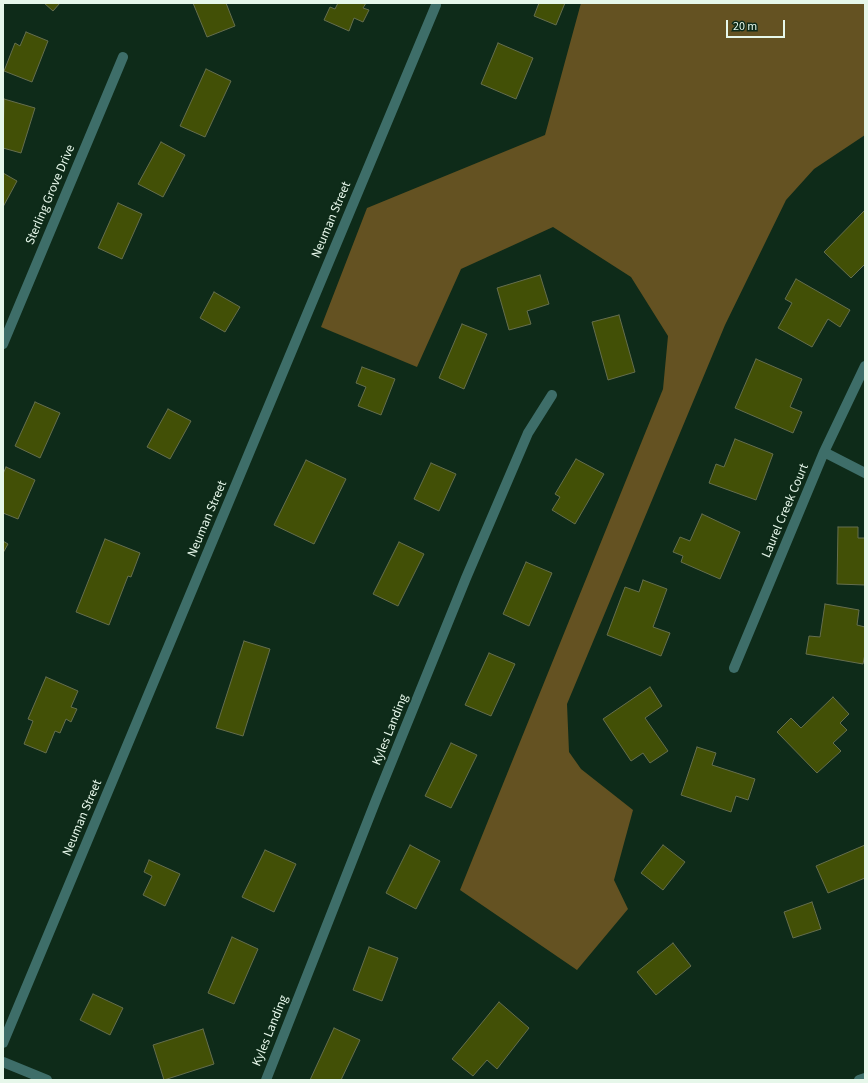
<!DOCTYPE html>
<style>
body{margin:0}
#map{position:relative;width:868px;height:1083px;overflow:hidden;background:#0e2b19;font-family:"Source Sans 3",sans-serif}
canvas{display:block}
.frame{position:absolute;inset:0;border:4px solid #e6f7ea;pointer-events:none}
.scale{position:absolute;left:726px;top:20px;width:59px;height:18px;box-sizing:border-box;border:2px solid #e6f7ea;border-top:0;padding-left:5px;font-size:12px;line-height:14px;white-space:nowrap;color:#e6f7ea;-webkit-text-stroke:3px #0e2b19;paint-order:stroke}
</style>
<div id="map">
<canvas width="868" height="1083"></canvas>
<div class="frame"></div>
<div class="scale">20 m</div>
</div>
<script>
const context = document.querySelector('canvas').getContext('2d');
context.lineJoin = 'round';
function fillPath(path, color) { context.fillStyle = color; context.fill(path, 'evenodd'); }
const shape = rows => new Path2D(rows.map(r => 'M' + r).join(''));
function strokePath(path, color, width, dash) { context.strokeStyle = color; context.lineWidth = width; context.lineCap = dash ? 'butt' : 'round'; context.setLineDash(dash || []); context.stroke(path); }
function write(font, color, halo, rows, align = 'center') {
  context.font = font + ' "Source Sans 3",sans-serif'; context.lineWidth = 4; context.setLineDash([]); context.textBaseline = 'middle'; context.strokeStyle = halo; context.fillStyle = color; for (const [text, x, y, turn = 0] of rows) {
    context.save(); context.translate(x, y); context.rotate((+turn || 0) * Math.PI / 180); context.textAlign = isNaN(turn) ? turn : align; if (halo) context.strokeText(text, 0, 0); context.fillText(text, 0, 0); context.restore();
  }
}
fillPath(shape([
 [581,3,865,3,865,135,814,169,786,200,725,325,567,704,569,752,581,769,633,810,614,880,628,909,577,970,460,890,663,389,668,336,631,277,553,227,461,269,417,367,321,327,367,208,545,135]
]), '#645222');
const building = shape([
 [44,3,60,3,53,11,44,3],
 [193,3,226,3,235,26,207,37,193,3],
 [338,3,366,3,363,8,369,10,363,22,354,18,349,31,324,20,330,7,335,9,338,3],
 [539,3,565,3,556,25,534,16,539,3],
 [26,32,48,41,32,82,4,71,15,43,20,46,26,32],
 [498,43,533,58,516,99,481,84,498,43],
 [206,69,231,81,205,137,180,126,206,69],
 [4,99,35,108,21,153,3,148,4,99],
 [161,142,185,155,163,197,138,184,161,142],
 [3,173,17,181,3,207,3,173],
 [118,203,142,214,122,259,98,248,118,203],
 [865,210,865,264,851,278,824,252,865,210],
 [540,275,549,304,527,311,531,324,509,330,497,288,540,275],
 [796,279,850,310,840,327,828,319,812,347,778,328,792,303,785,299,796,279],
 [214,292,240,307,225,332,200,318,214,292],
 [619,315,635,372,608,380,592,322,619,315],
 [462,324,487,334,464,389,439,378,462,324],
 [756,359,802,379,790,407,802,412,793,433,735,408,756,359],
 [362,367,395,379,381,415,358,406,366,387,356,383,362,367],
 [35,402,60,413,40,458,15,446,35,402],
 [168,409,191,421,170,459,147,447,168,409],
 [735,439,773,454,756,500,709,483,716,464,724,467,735,439],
 [576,459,604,474,575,524,552,510,560,497,555,494,576,459],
 [306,460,346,479,314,544,274,525,306,460],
 [431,463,456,474,439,511,414,499,431,463],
 [6,467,35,480,18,519,3,513,3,474,6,467],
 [702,514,740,532,720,579,681,562,683,556,673,552,680,537,690,541,702,514],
 [838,527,858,527,858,538,865,538,865,585,837,584,838,527],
 [105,539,140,553,131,577,128,576,109,625,76,612,105,539],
 [3,541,8,544,3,553,3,541],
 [399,542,424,554,398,606,373,594,399,542],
 [526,562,552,573,529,626,503,614,526,562],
 [643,580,667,589,653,627,670,633,661,656,607,635,625,587,639,592,643,580],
 [825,604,859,610,857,625,865,627,865,654,863,664,806,654,809,636,820,637,825,604],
 [244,641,270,649,243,736,216,728,244,641],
 [489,653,515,664,491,716,465,705,489,653],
 [46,677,78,691,71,707,77,709,71,722,66,719,60,733,55,731,46,753,24,744,33,721,28,719,46,677],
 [650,687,662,706,645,718,668,751,650,763,643,753,631,761,603,719,650,687],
 [833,697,849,714,840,723,847,730,833,743,841,751,817,773,777,732,791,718,801,728,833,697],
 [451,743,477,755,451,808,425,796,451,743],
 [697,747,716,753,712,765,755,779,748,800,736,796,731,812,681,795,697,747],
 [410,845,440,861,416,909,386,893,410,845],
 [663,845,685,862,663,890,641,873,663,845],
 [865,845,865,878,828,893,816,866,865,845],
 [265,850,296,864,274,912,242,897,265,850],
 [149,860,180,874,165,906,143,895,152,876,144,872,149,860],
 [812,902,821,929,793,938,784,912,812,902],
 [232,937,258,949,234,1004,208,993,232,937],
 [673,943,691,966,656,995,637,972,673,943],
 [369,947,398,958,382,1001,353,990,369,947],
 [93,994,123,1008,110,1035,80,1020,93,994],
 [499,1002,529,1028,497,1069,487,1060,473,1076,452,1059,499,1002],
 [334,1028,360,1040,341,1080,310,1080,334,1028],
 [203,1029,214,1064,164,1080,153,1045,203,1029]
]);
fillPath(building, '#425006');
strokePath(building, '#656e4e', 1);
strokePath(shape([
 [3,344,123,57],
 [824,452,865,473],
 [734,668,824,452,865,366],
 [3,1043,436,5],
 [3,1062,47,1080],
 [266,1080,376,800,466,578,528,433,552,395],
 [859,1080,865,1078]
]), '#3e6e69', 10);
write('13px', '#e6f7ea', '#0e2b19', [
 ["Sterling Grove Drive",51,195,-67],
 ["Neuman Street",332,220,-67],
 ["Laurel Creek Court",786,511,-67],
 ["Neuman Street",208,519,-67],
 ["Kyles Landing",391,730,-68],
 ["Neuman Street",83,818,-67],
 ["Kyles Landing",271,1031,-68]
]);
</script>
